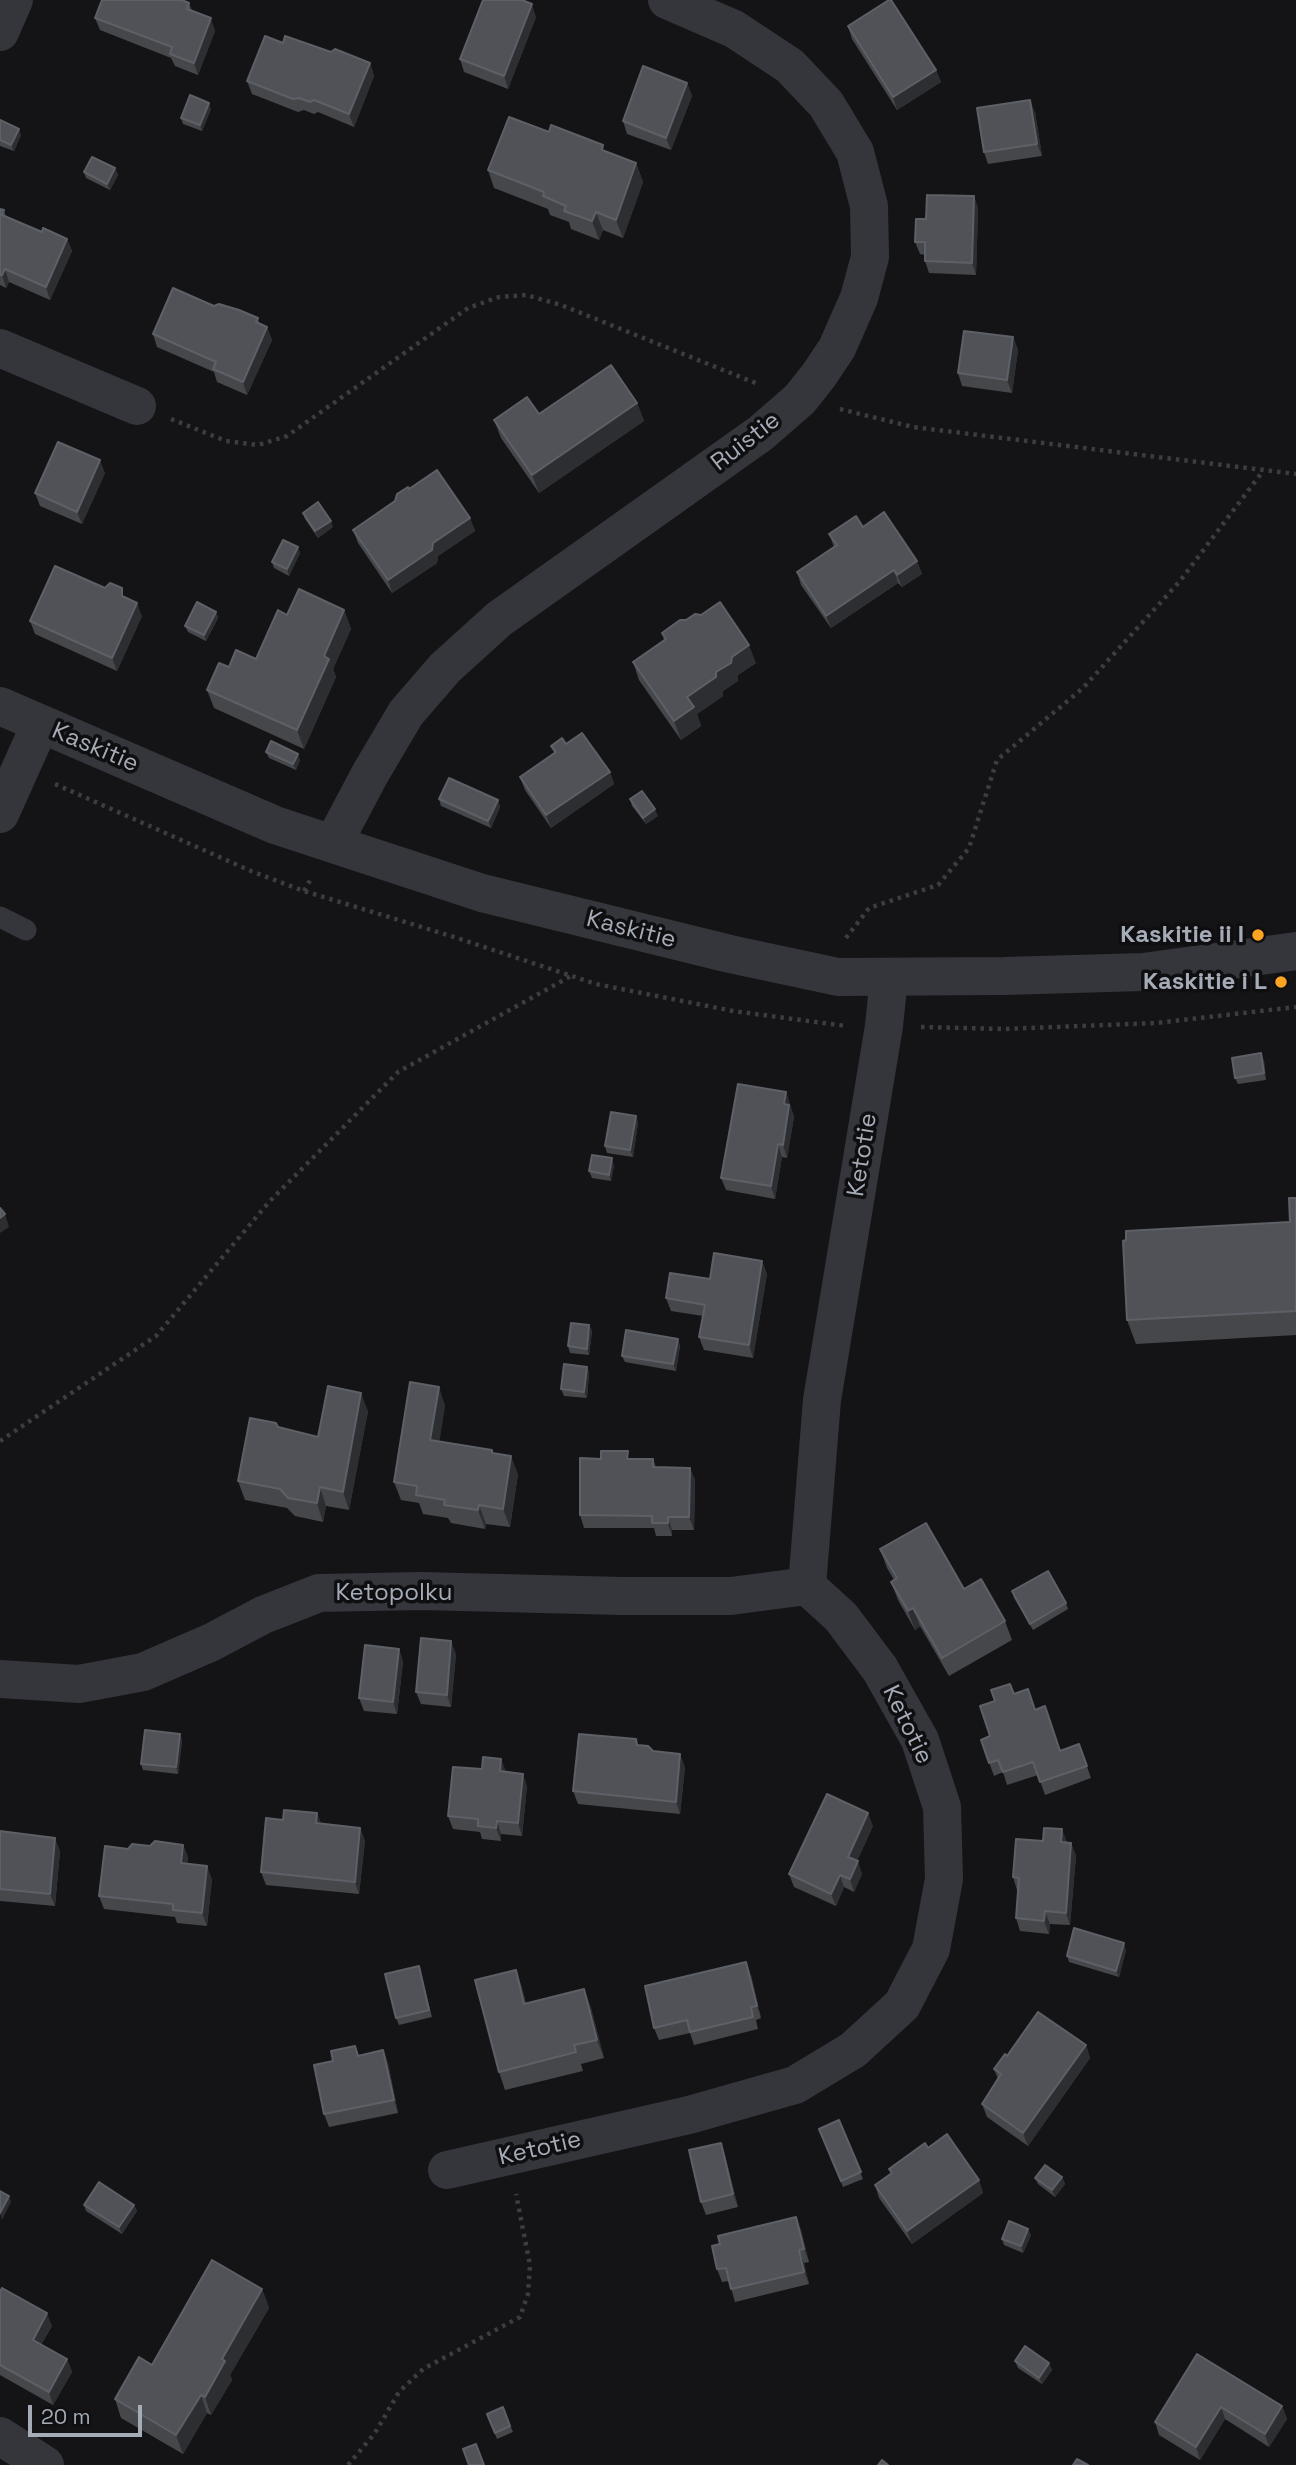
<!DOCTYPE html>
<style>
body{margin:0}
#map{position:relative;width:1296px;height:2465px;overflow:hidden;background:#141416;font-family:"Space Grotesk",sans-serif}
canvas{display:block}
.scale{position:absolute;left:28px;top:2405px;width:114px;height:32px;box-sizing:border-box;border:4px solid #a5acb7;border-top:0;padding-left:9px;font-size:21px;line-height:24px;white-space:nowrap;color:#a5acb7;-webkit-text-stroke:5px #0f0f11;paint-order:stroke}
</style>
<div id="map">
<canvas width="1296" height="2465"></canvas>
<div class="scale">20 m</div>
</div>
<script>
const context = document.querySelector('canvas').getContext('2d');
context.lineJoin = 'round';
const shape = rows => new Path2D(rows.map(r => 'M' + r).join(''));
function strokePath(path, color, width, dash) { context.strokeStyle = color; context.lineWidth = width; context.lineCap = dash ? 'butt' : 'round'; context.setLineDash(dash || []); context.stroke(path); }
function fillPath(path, color) { context.fillStyle = color; context.fill(path, 'evenodd'); }
function write(font, color, halo, rows, align = 'center') {
  context.font = font + ' "Space Grotesk",sans-serif'; context.lineWidth = 7; context.setLineDash([]); context.textBaseline = 'middle'; context.strokeStyle = halo; context.fillStyle = color; for (const [text, x, y, turn = 0] of rows) {
    context.save(); context.translate(x, y); context.rotate((+turn || 0) * Math.PI / 180); context.textAlign = isNaN(turn) ? turn : align; if (halo) context.strokeText(text, 0, 0); context.fillText(text, 0, 0); context.restore();
  }
}
strokePath(shape([
 [840,409,913,427,1296,474],
 [171,419,226,441,258,445,287,436,468,308,499,297,526,295,561,305,758,384],
 [55,784,251,871,304,891,454,937,596,984,733,1011,846,1026],
 [304,891,312,877],
 [846,938,869,908,938,885,969,848,997,760,1083,688,1180,581,1263,471],
 [921,1027,1004,1029,1156,1023,1296,1007],
 [0,1441,156,1336,269,1202,398,1072,571,976],
 [348,2465,375,2433,399,2392,423,2369,520,2317,528,2294,530,2265,516,2194]
]), '#3b3d42', 4.5, [3.5, 5]);
strokePath(shape([
 [0,917,26,930]
]), '#35363b', 21);
strokePath(shape([
 [0,32,14,0],
 [0,348,137,406],
 [0,814,40,725],
 [334,842,370,774,406,713,445,668,499,619,761,433,800,399,819,375,837,348,859,298,870,257,869,206,855,152,826,104,790,66,734,29,667,0],
 [0,1679,79,1684,143,1672,212,1642,263,1615,319,1593,421,1591,622,1596,731,1596,807,1586],
 [447,2170,689,2115,795,2085,853,2050,902,2005,931,1949,944,1879,942,1807,920,1740,880,1669,841,1617,807,1586,822,1400,884,1026,889,977],
 [0,2436,45,2465]
]), '#35363b', 38);
strokePath(shape([
 [0,706,275,825,482,893,730,954,838,977,1004,976,1143,972,1296,951]
]), '#35363b', 38);
fillPath(shape([
 [189,3,192,11,215,31,198,75,175,66,171,58,100,30,95,18],
 [536,17,508,89,464,72,460,59],
 [848,26,936,70,941,82,897,110,852,39],
 [283,43,331,52,370,63,374,76,354,127,318,112,314,114,304,110,298,112,252,94,247,81],
 [687,83,692,96,671,150,627,134,623,121],
 [211,109,202,131,183,124,181,118],
 [1035,112,1042,156,988,164,984,152],
 [0,120,21,135,14,151,0,146],
 [549,132,636,163,643,182,623,238,603,230,599,240,571,229,569,222,550,215,548,209,494,188,488,170],
 [115,168,118,175,110,190,86,178,84,172],
 [974,196,978,209,976,275,929,273,925,261,925,255,920,254,915,242,926,219],
 [0,209,4,210,6,217,42,232,67,239,72,251,50,300,9,282,6,288,0,285],
 [214,306,258,318,259,323,267,327,272,340,247,395,217,382,214,372,157,347,153,334],
 [1013,337,1018,350,1012,393,962,386,958,373],
 [637,403,644,421,539,493,501,438,494,420],
 [105,473,82,524,40,506,35,493],
 [409,489,470,518,475,531,438,556,437,563,392,593,358,543,353,530,395,501],
 [303,513,333,527,318,538,305,519],
 [863,527,917,561,922,574,902,587,898,583,831,628,801,585,797,572,834,547,829,534],
 [300,553,289,576,274,568,272,562],
 [126,598,142,616,117,671,35,634,30,621],
 [344,610,351,629,333,669,336,677,304,749,214,708,207,690,256,659,287,615],
 [216,612,218,618,206,641,188,632,185,626],
 [662,633,756,663,738,675,738,681,723,691,723,696,697,714,701,726,681,740,639,680,633,662,664,640],
 [566,744,610,772,614,784,551,828,525,790,520,777,554,753,551,746],
 [266,752,300,760,296,770,269,758],
 [439,799,498,800,500,807,491,828,441,806],
 [630,799,658,816,646,824,632,806],
 [1264,1060,1266,1080,1238,1084,1235,1078],
 [786,1092,794,1117,787,1158,782,1157,775,1199,726,1190,721,1178],
 [636,1116,638,1123,633,1157,607,1153,605,1146],
 [614,1165,611,1181,592,1178,589,1171],
 [1296,1198,1296,1335,1136,1344,1127,1320,1290,1222],
 [762,1261,767,1274,753,1358,704,1350,699,1337,703,1316,671,1311,666,1298,710,1279],
 [589,1325,592,1331,589,1355,570,1353,568,1346],
 [678,1339,680,1346,676,1371,625,1362,622,1356],
 [587,1367,589,1373,587,1398,564,1396,561,1389],
 [445,1405,439,1441,492,1450,493,1453,518,1474,510,1527,486,1524,485,1529,451,1523,448,1518,423,1514,419,1503,401,1500,394,1482],
 [368,1411,349,1510,326,1506,323,1522,295,1516,287,1508,245,1500,238,1481,278,1427,318,1437],
 [631,1459,653,1459,656,1467,690,1468,695,1480,694,1530,672,1530,672,1536,656,1536,654,1528,584,1528,580,1515],
 [880,1549,964,1589,1005,1621,1012,1640,949,1676,920,1626,915,1630,898,1600,891,1582,894,1580,887,1568],
 [1012,1591,1066,1603,1068,1609,1033,1630,1014,1598],
 [399,1649,403,1662,397,1714,364,1711,359,1698],
 [456,1654,451,1707,421,1704,416,1692],
 [1014,1694,1036,1709,1060,1750,1079,1744,1091,1778,1045,1795,1038,1775,1007,1785,1003,1772,994,1776,981,1740,990,1736],
 [180,1734,182,1741,178,1774,143,1770,141,1764],
 [636,1739,638,1745,685,1767,680,1814,578,1804,573,1791],
 [506,1772,527,1786,522,1836,501,1834,501,1841,482,1839,480,1832,453,1829,448,1816],
 [321,1824,360,1828,365,1841,359,1894,266,1885,261,1872],
 [873,1826,857,1861,862,1874,854,1892,844,1887,836,1906,794,1887,789,1874],
 [0,1831,60,1851,55,1906,0,1901],
 [1043,1841,1067,1842,1067,1843,1071,1843,1076,1856,1070,1925,1050,1924,1049,1934,1020,1931,1016,1918,1018,1890,1017,1890,1013,1877],
 [183,1845,188,1857,187,1864,212,1879,207,1926,177,1923,175,1917,104,1909,99,1896,128,1849,150,1846],
 [1126,1950,1119,1977,1069,1962,1067,1956],
 [419,1966,432,2017,399,2025,396,2018],
 [516,1970,522,1988,526,2003,584,1989,591,2008,604,2058,581,2064,583,2071,505,2090,499,2072],
 [751,1975,761,2018,756,2020,758,2029,694,2045,690,2033,659,2040,654,2028],
 [1086,2045,1090,2058,1028,2146,987,2117,982,2104,998,2079,994,2069,1007,2056],
 [383,2050,388,2063,398,2113,329,2127,324,2114,359,2055],
 [839,2120,863,2179,843,2187,819,2129],
 [721,2143,725,2155,738,2207,706,2215,701,2202],
 [889,2169,979,2180,983,2193,912,2244,879,2198,875,2185,891,2174],
 [1062,2177,1065,2184,1055,2197,1038,2184,1035,2178],
 [84,2205,134,2205,137,2211,122,2234,86,2211],
 [796,2217,801,2230,809,2262,804,2263,809,2284,735,2302,729,2281,722,2282,717,2269,720,2244],
 [1031,2235,1023,2253,1004,2245,1002,2239],
 [262,2289,269,2308,230,2375,232,2380,211,2415,207,2413,183,2454,121,2418,115,2399,152,2365],
 [0,2292,52,2326,41,2345,67,2359,72,2372,53,2405,0,2375],
 [1197,2354,1282,2406,1287,2419,1269,2447,1225,2419,1200,2460,1159,2435,1155,2422],
 [1015,2361,1049,2363,1052,2370,1042,2384,1018,2368],
 [503,2407,513,2432,497,2439,487,2414]
]), '#45474b');
fillPath(shape([
 [532,4,536,17,508,89,504,76],
 [211,18,215,31,198,75,194,63],
 [370,63,374,76,354,127,349,114],
 [936,70,941,82,897,110,893,97],
 [687,83,692,96,671,150,666,138],
 [1030,100,1035,112,1042,156,1037,144],
 [209,103,211,109,202,131,200,125],
 [19,129,21,135,14,151,11,145],
 [636,163,643,182,623,238,616,220],
 [115,168,118,175,110,190,107,184],
 [974,196,978,209,976,275,972,263],
 [596,212,603,230,599,240,592,221],
 [67,239,72,251,50,300,46,287],
 [5,269,9,282,6,288,2,275],
 [267,327,272,340,247,395,243,382],
 [1013,337,1018,350,1012,393,1007,380],
 [637,403,644,421,539,493,532,475],
 [100,460,105,473,82,524,77,512],
 [470,518,475,531,438,556,437,563,392,593,388,580,433,543],
 [331,521,333,527,318,538,315,531],
 [298,547,300,553,289,576,287,569],
 [917,561,922,574,902,587,897,575],
 [894,570,898,583,831,628,826,616],
 [137,603,142,616,117,671,112,658],
 [344,610,351,629,333,669,336,677,304,749,297,730,324,656],
 [216,612,218,618,206,641,204,635],
 [749,645,756,663,738,675,738,681,723,691,723,696,697,714,701,726,681,740,674,721,687,697,732,657],
 [298,754,300,760,296,770,293,764],
 [610,772,614,784,551,828,546,815],
 [498,800,500,807,491,828,488,821],
 [655,809,658,816,646,824,643,818],
 [1261,1053,1264,1060,1266,1080,1264,1073],
 [786,1092,794,1117,787,1158,783,1145,784,1104],
 [636,1116,638,1123,633,1157,630,1150],
 [778,1144,782,1157,775,1199,771,1186],
 [612,1158,614,1165,611,1181,609,1175],
 [5,1214,9,1227,0,1233,0,1218],
 [762,1261,767,1274,753,1358,749,1345],
 [589,1325,592,1331,589,1355,587,1349],
 [678,1339,680,1346,676,1371,673,1364],
 [587,1367,589,1373,587,1398,584,1392],
 [439,1387,445,1405,437,1458,430,1440],
 [361,1393,368,1411,349,1510,343,1492],
 [511,1456,518,1474,510,1527,503,1509],
 [690,1468,695,1480,694,1530,689,1517],
 [320,1487,326,1506,323,1522,317,1503],
 [479,1505,486,1524,485,1529,478,1510],
 [668,1517,672,1530,672,1536,668,1523],
 [913,1608,920,1626,915,1630,908,1611],
 [451,1641,456,1654,451,1707,447,1695],
 [399,1649,403,1662,397,1714,393,1702],
 [180,1734,182,1741,178,1774,176,1767],
 [680,1754,685,1767,680,1814,676,1802],
 [501,1759,506,1771,500,1771],
 [523,1774,527,1786,522,1836,518,1823],
 [317,1813,322,1826,316,1823],
 [868,1813,873,1826,853,1870,848,1857],
 [497,1821,501,1834,501,1841,496,1828],
 [360,1828,365,1841,359,1894,355,1882],
 [1062,1829,1067,1842,1066,1855,1061,1842],
 [55,1838,60,1851,55,1906,50,1894],
 [1071,1843,1076,1856,1070,1925,1066,1913],
 [183,1845,188,1857,186,1876,181,1863],
 [858,1861,862,1874,854,1892,850,1879],
 [207,1866,212,1879,207,1926,202,1913],
 [840,1875,844,1887,836,1906,831,1894],
 [1045,1911,1050,1924,1049,1934,1044,1921],
 [1124,1943,1126,1950,1119,1977,1116,1971],
 [746,1962,751,1975,761,2018,757,2006],
 [516,1970,522,1988,530,2022,524,2004],
 [584,1989,591,2008,604,2058,597,2040],
 [1086,2045,1090,2058,1028,2146,1023,2133],
 [383,2050,388,2063,398,2113,394,2100],
 [721,2143,725,2155,738,2207,733,2194],
 [1062,2177,1065,2184,1055,2197,1052,2190],
 [979,2180,983,2193,912,2244,907,2231],
 [9,2196,11,2202,2,2220,0,2213],
 [134,2205,137,2211,122,2234,119,2227],
 [796,2217,801,2230,809,2262,804,2249],
 [1028,2229,1031,2235,1023,2253,1021,2246],
 [799,2250,804,2263,809,2284,804,2272],
 [262,2289,269,2308,230,2375,232,2380,211,2415,205,2397,222,2359],
 [47,2313,52,2326,37,2352,33,2340],
 [67,2359,72,2372,53,2405,49,2392],
 [1049,2363,1052,2370,1042,2384,1039,2378],
 [201,2395,207,2413,183,2454,176,2435],
 [1282,2406,1287,2419,1269,2447,1265,2434],
 [1221,2407,1225,2419,1200,2460,1196,2447]
]), '#2d2e31');
const building = shape([
 [102,0,182,0,189,3,187,9,211,18,194,63,170,54,172,47,95,18,102,0],
 [483,0,522,0,532,4,504,76,460,59,483,0],
 [889,0,891,0,936,70,893,97,848,26,889,0],
 [265,36,283,43,285,36,331,52,335,49,370,63,349,114,314,100,310,102,299,98,293,99,247,81,265,36],
 [643,66,687,83,666,138,623,121,643,66],
 [190,95,209,103,200,125,181,118,190,95],
 [1030,100,1037,144,984,152,977,108,1030,100],
 [509,117,549,132,551,125,603,145,602,150,636,163,616,220,596,212,592,221,564,211,566,206,543,196,544,192,488,170,509,117],
 [0,120,19,129,11,145,0,140,0,120],
 [92,157,115,168,107,184,84,172,92,157],
 [927,195,974,196,972,263,925,261,925,242,915,242,916,219,926,219,927,195],
 [0,209,4,210,2,215,42,232,43,228,67,239,46,287,5,269,2,275,0,275,0,209],
 [173,288,214,306,219,304,239,310,258,318,256,322,267,327,243,382,213,369,216,362,153,334,173,288],
 [964,331,1013,337,1007,380,958,373,964,331],
 [611,365,637,403,532,475,494,420,527,397,539,414,611,365],
 [58,442,100,460,77,512,35,493,58,442],
 [437,470,470,518,433,543,432,550,388,580,353,530,395,501,397,494,408,487,409,489,437,470],
 [318,502,331,521,315,531,303,513,318,502],
 [884,512,917,561,897,575,894,570,826,616,797,572,837,545,829,534,856,516,863,527,884,512],
 [283,540,298,547,287,569,272,562,283,540],
 [55,566,105,588,110,583,122,588,122,596,137,603,112,658,30,621,55,566],
 [299,589,344,610,324,656,329,659,297,730,207,690,219,663,229,667,236,650,256,659,278,610,287,615,299,589],
 [197,602,216,612,204,635,185,626,197,602],
 [720,602,749,645,732,657,731,663,716,672,716,677,687,697,694,707,674,721,633,662,666,639,662,633,680,620,686,620,695,614,701,615,720,602],
 [582,733,610,772,546,815,520,777,556,752,551,746,562,738,566,744,582,733],
 [271,741,298,754,293,764,266,752,271,741],
 [449,778,498,800,488,821,439,799,449,778],
 [642,791,655,809,643,818,630,799,642,791],
 [1261,1053,1264,1073,1235,1078,1232,1058,1261,1053],
 [738,1084,786,1092,784,1104,789,1105,783,1145,778,1144,771,1186,721,1178,738,1084],
 [611,1112,636,1116,630,1150,605,1146,611,1112],
 [592,1155,612,1158,609,1175,589,1171,592,1155],
 [1289,1198,1296,1198,1296,1311,1127,1320,1123,1241,1126,1240,1126,1231,1290,1222,1289,1198],
 [0,1208,5,1214,0,1218,0,1208],
 [714,1253,762,1261,749,1345,699,1337,705,1305,666,1298,670,1273,710,1279,714,1253],
 [571,1323,589,1325,587,1349,568,1346,571,1323],
 [626,1330,678,1339,673,1364,622,1356,626,1330],
 [564,1364,587,1367,584,1392,561,1389,564,1364],
 [410,1382,439,1387,430,1440,492,1450,492,1453,511,1456,503,1509,479,1505,478,1510,444,1505,445,1500,416,1495,417,1486,394,1482,410,1382],
 [328,1386,361,1393,343,1492,320,1487,317,1503,288,1498,280,1489,238,1481,250,1418,276,1423,278,1427,318,1437,328,1386],
 [601,1451,628,1451,627,1459,653,1459,653,1467,690,1468,689,1517,668,1517,668,1523,652,1523,652,1516,580,1515,580,1458,601,1459,601,1451],
 [926,1523,964,1589,981,1579,1005,1621,942,1658,913,1608,908,1611,891,1582,897,1578,880,1549,926,1523],
 [1048,1571,1066,1603,1030,1624,1012,1591,1048,1571],
 [421,1638,451,1641,447,1695,416,1692,421,1638],
 [365,1645,399,1649,393,1702,359,1698,365,1645],
 [1010,1684,1014,1694,1028,1689,1035,1710,1045,1706,1060,1751,1079,1744,1087,1766,1040,1782,1033,1762,1003,1772,998,1760,989,1763,981,1740,990,1736,980,1706,995,1701,991,1690,1010,1684],
 [145,1730,180,1734,176,1767,141,1764,145,1730],
 [579,1734,636,1739,637,1745,648,1746,653,1751,680,1754,676,1802,573,1791,579,1734],
 [483,1757,501,1759,500,1771,523,1774,518,1823,497,1821,496,1828,478,1826,478,1819,448,1816,453,1767,482,1769,483,1757],
 [827,1794,868,1813,848,1857,858,1861,850,1879,840,1875,831,1894,789,1874,827,1794],
 [284,1810,317,1813,316,1823,360,1828,355,1882,261,1872,266,1818,283,1820,284,1810],
 [1044,1828,1062,1829,1061,1842,1071,1843,1066,1913,1045,1911,1044,1921,1016,1918,1019,1878,1013,1877,1016,1839,1043,1841,1044,1828],
 [0,1831,55,1838,50,1894,0,1889,0,1831],
 [155,1841,183,1845,181,1863,207,1866,202,1913,173,1910,173,1904,99,1896,105,1846,128,1849,132,1844,150,1846,155,1841],
 [1074,1928,1124,1943,1116,1971,1067,1956,1074,1928],
 [746,1962,757,2006,751,2007,753,2017,690,2032,687,2020,654,2028,645,1986,746,1962],
 [419,1966,429,2010,396,2018,385,1974,419,1966],
 [516,1970,524,2004,584,1989,597,2040,574,2045,576,2052,499,2072,475,1980,516,1970],
 [1038,2012,1086,2045,1023,2133,982,2104,1001,2074,994,2069,1005,2054,1007,2056,1038,2012],
 [355,2046,358,2056,383,2050,394,2100,324,2114,314,2065,333,2061,331,2051,355,2046],
 [839,2120,861,2172,841,2181,819,2129,839,2120],
 [947,2134,979,2180,907,2231,875,2185,892,2173,889,2169,925,2143,928,2148,947,2134],
 [721,2143,733,2194,701,2202,689,2150,721,2143],
 [1045,2165,1062,2177,1052,2190,1035,2178,1045,2165],
 [99,2182,134,2205,119,2227,84,2205,99,2182],
 [0,2191,9,2196,0,2213,0,2191],
 [796,2217,804,2249,799,2250,804,2272,731,2289,726,2268,717,2269,712,2246,720,2244,718,2236,796,2217],
 [1009,2221,1028,2229,1021,2246,1002,2239,1009,2221],
 [212,2260,262,2289,222,2359,225,2361,205,2397,201,2395,176,2435,115,2399,139,2357,152,2365,212,2260],
 [2,2288,47,2313,33,2340,67,2359,49,2392,0,2365,0,2292,2,2288],
 [1025,2346,1049,2363,1039,2378,1015,2361,1025,2346],
 [1197,2354,1282,2406,1265,2434,1221,2407,1196,2447,1155,2422,1197,2354],
 [503,2407,510,2426,495,2433,487,2414,503,2407],
 [476,2444,484,2465,469,2465,463,2449,476,2444],
 [1077,2459,1088,2465,1073,2465,1077,2459],
 [882,2460,888,2465,878,2465,882,2460]
]);
fillPath(building, '#505257');
strokePath(building, '#5d6066', 2);
for (const [x, y, r, color] of [
 [1258,935,7,"#fea423"],
 [1281,982,7,"#fea423"]
]) { const dot = new Path2D(); dot.arc(x, y, r, 0, 2 * Math.PI); context.fillStyle = color; context.fill(dot); strokePath(dot, '#0f0f11', 2.5); }
write('24px', '#a5acb7', '#0f0f11', [
 ["Ruistie",746,442,-38],
 ["Kaskitie",95,748,23],
 ["Kaskitie",631,930,14],
 ["Ketotie",863,1155,-81],
 ["Ketopolku",394,1593],
 ["Ketotie",907,1725,64],
 ["Ketotie",540,2149,-13]
]);
write('bold 24px', '#a5acb7', '#0f0f11', [
 ["Kaskitie ii I",1244,935],
 ["Kaskitie i L",1267,982]
], 'right');
</script>
